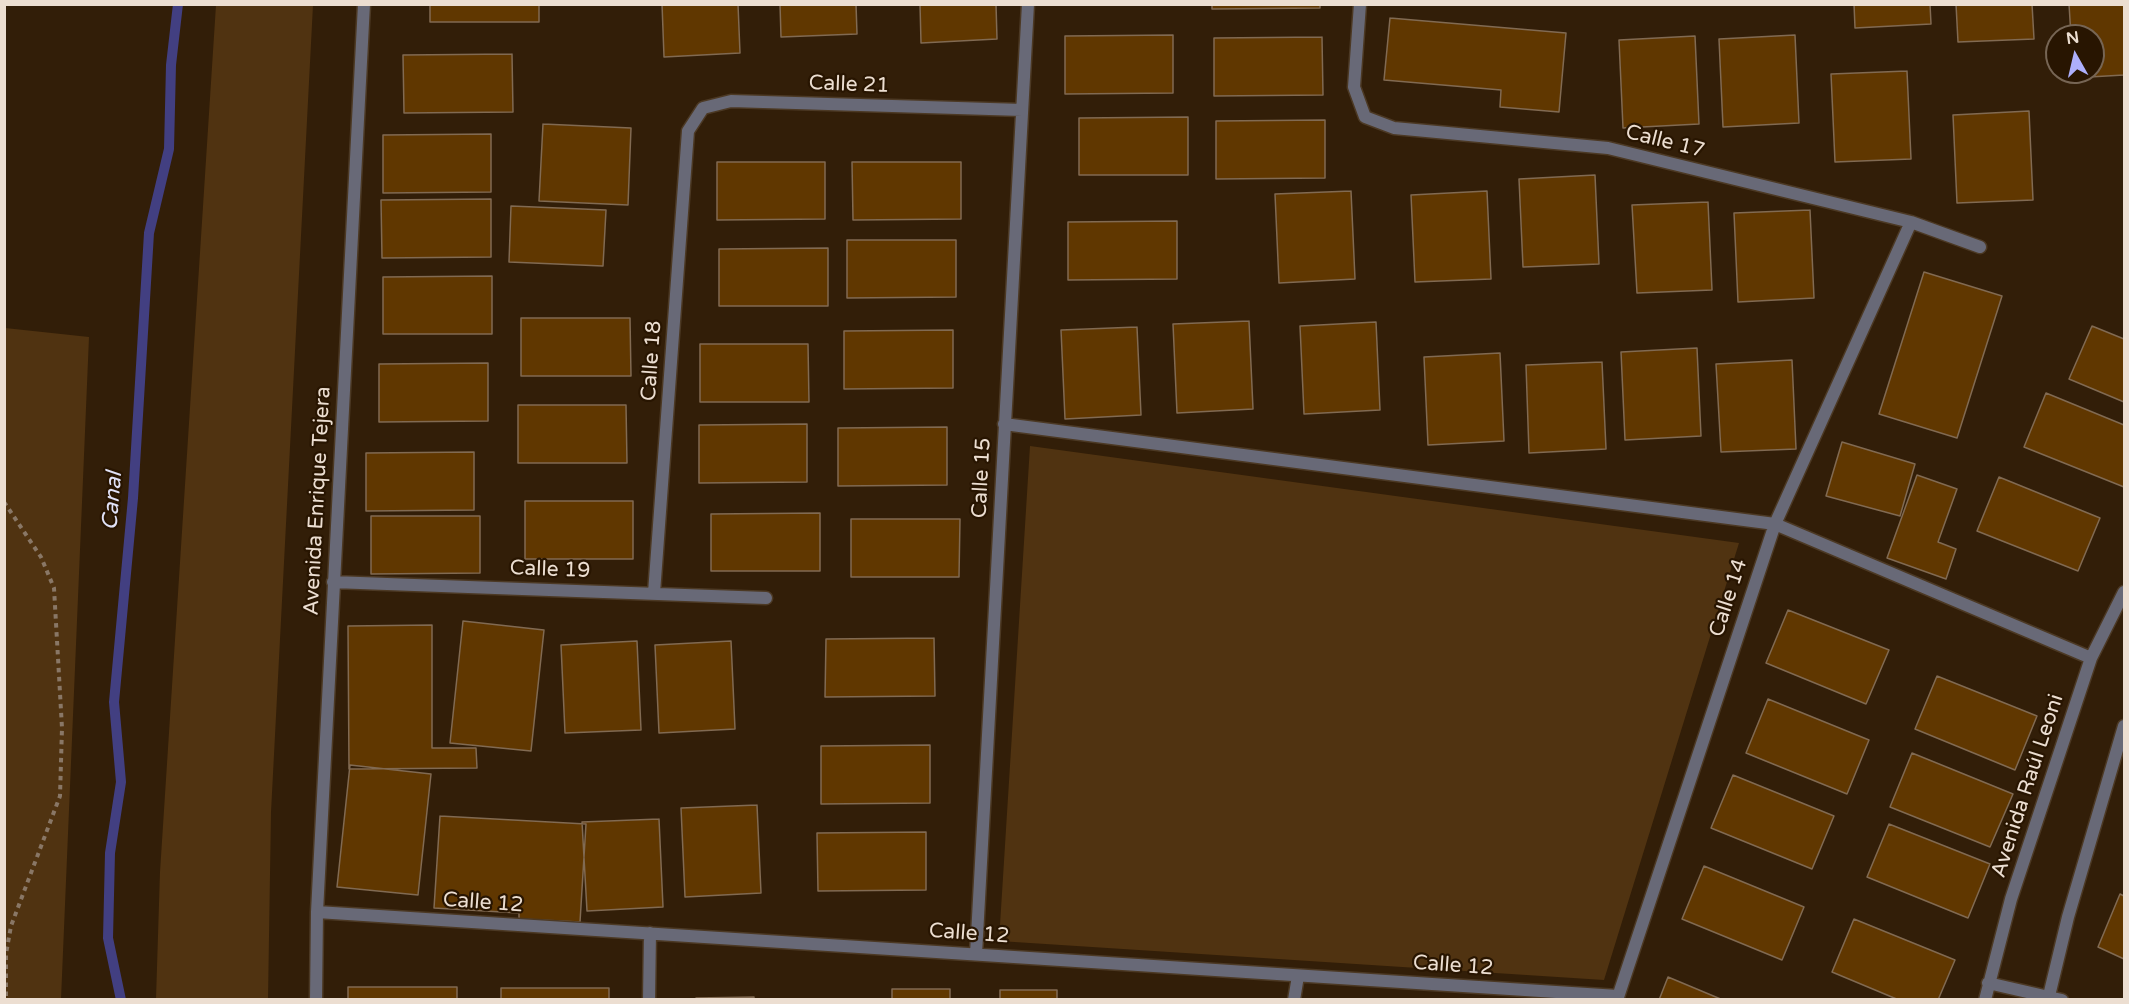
<!DOCTYPE html>
<meta charset="utf-8">
<style>
body{margin:0}
#map{position:relative;width:2129px;height:1004px;overflow:hidden;background:#321e08;font-family:"Varela Round",sans-serif}
canvas{display:block}
.frame{position:absolute;inset:0;border:6px solid #ecded1;pointer-events:none}
.north{position:absolute;left:2045px;top:24px;width:60px;height:60px;box-sizing:border-box;background:#281501;border:2px solid #766554;border-radius:50%;rotate:352deg;font-size:16px;font-weight:700;line-height:24px;text-align:center;color:#ecded1}
.north::after{content:'';display:block;margin:auto;width:21px;height:27px;background:#adaffb;clip-path:polygon(50% 0,100% 100%,50% 72%,0 100%)}
</style>
<div id="map">
<canvas width="2129" height="1004"></canvas>
<div class="frame"></div>
<div class="north">N</div>
</div>
<script>
const context = document.querySelector('canvas').getContext('2d');
context.lineJoin = 'round';
function fillPath(path, color) { context.fillStyle = color; context.fill(path, 'evenodd'); }
const shape = rows => new Path2D(rows.map(r => 'M' + r).join(''));
function strokePath(path, color, width, dash) { context.strokeStyle = color; context.lineWidth = width; context.lineCap = dash ? 'butt' : 'round'; context.setLineDash(dash || []); context.stroke(path); }
function write(font, color, halo, rows, align = 'center') {
  context.font = font + ' "Varela Round",sans-serif'; context.lineWidth = 4.5; context.setLineDash([]); context.textBaseline = 'middle'; context.strokeStyle = halo; context.fillStyle = color; for (const [text, x, y, turn = 0] of rows) {
    context.save(); context.translate(x, y); context.rotate((+turn || 0) * Math.PI / 180); context.textAlign = isNaN(turn) ? turn : align; if (halo) context.strokeText(text, 0, 0); context.fillText(text, 0, 0); context.restore();
  }
}
fillPath(shape([
 [216,5,313,5,271,812,268,999,156,999,160,872],
 [5,328,89,337,61,999,5,999],
 [1030,446,1739,543,1604,980,999,941]
]), '#503311');
strokePath(shape([
 [121,1000,108,938,110,853,121,782,114,702,133,498,149,233,169,149,171,65,178,4]
]), '#423f81', 10);
const building = shape([
 [430,4,539,4,539,22,430,22,430,4],
 [662,4,738,4,740,53,664,57,662,4],
 [780,4,856,4,857,34,781,37,780,4],
 [920,4,996,4,997,39,921,43,920,4],
 [1212,4,1320,4,1320,8,1212,9,1212,4],
 [1854,4,1930,4,1931,24,1855,28,1854,4],
 [1956,4,2032,4,2034,39,1958,42,1956,4],
 [2069,4,2124,4,2124,75,2072,78,2072,72,2093,72,2093,36,2071,36,2069,4],
 [1390,18,1566,33,1559,112,1500,107,1501,90,1384,80,1390,18],
 [1173,35,1173,93,1065,94,1065,36,1173,35],
 [1795,35,1799,123,1723,127,1719,39,1795,35],
 [1695,36,1699,124,1623,128,1619,40,1695,36],
 [1322,37,1323,95,1214,96,1214,38,1322,37],
 [512,54,513,112,404,113,403,55,512,54],
 [1907,71,1911,159,1835,162,1831,74,1907,71],
 [2029,111,2033,200,1957,203,1953,115,2029,111],
 [1188,117,1188,175,1079,175,1079,118,1188,117],
 [1325,120,1325,178,1216,179,1216,121,1325,120],
 [543,124,631,128,628,205,539,201,543,124],
 [491,134,491,192,383,193,383,135,491,134],
 [717,162,825,162,825,219,717,220,717,162],
 [852,162,961,162,961,219,853,220,852,162],
 [1595,175,1599,264,1523,267,1519,179,1595,175],
 [1351,191,1355,279,1279,283,1275,194,1351,191],
 [1487,191,1491,279,1415,282,1411,195,1487,191],
 [491,199,491,257,382,258,381,200,491,199],
 [1708,202,1712,290,1637,293,1632,205,1708,202],
 [511,206,606,210,603,266,509,262,511,206],
 [1810,210,1814,298,1738,302,1734,213,1810,210],
 [1177,221,1177,279,1068,280,1068,222,1177,221],
 [847,240,956,240,956,297,847,298,847,240],
 [828,248,828,306,719,306,719,249,828,248],
 [1924,272,2002,296,1957,438,1879,414,1924,272],
 [492,276,492,334,383,334,383,277,492,276],
 [521,318,630,318,631,376,521,376,521,318],
 [1249,321,1253,409,1177,413,1173,324,1249,321],
 [1376,322,1380,410,1304,414,1300,326,1376,322],
 [2092,326,2124,339,2124,402,2069,379,2092,326],
 [1137,327,1141,415,1065,419,1061,330,1137,327],
 [953,330,953,388,844,389,844,331,953,330],
 [700,344,808,344,809,402,700,402,700,344],
 [1697,348,1701,436,1625,440,1621,352,1697,348],
 [1500,353,1504,441,1428,445,1424,357,1500,353],
 [1792,360,1796,449,1721,452,1716,364,1792,360],
 [1602,362,1606,449,1529,453,1526,365,1602,362],
 [488,363,488,421,379,422,379,364,488,363],
 [2046,393,2124,425,2124,487,2024,447,2046,393],
 [518,405,626,405,627,463,518,463,518,405],
 [807,424,807,482,699,483,699,425,807,424],
 [947,427,947,485,838,486,838,428,947,427],
 [1842,442,1915,464,1900,516,1826,496,1842,442],
 [474,452,474,510,366,511,366,453,474,452],
 [1917,475,1957,489,1938,542,1956,549,1946,579,1887,558,1917,475],
 [1999,477,2100,518,2078,571,1977,531,1999,477],
 [525,501,633,501,633,559,525,559,525,501],
 [820,513,820,571,711,571,711,514,820,513],
 [371,516,480,516,480,573,371,574,371,516],
 [851,519,960,519,959,577,851,577,851,519],
 [1788,610,1889,650,1866,704,1766,663,1788,610],
 [463,621,544,630,531,751,450,743,463,621],
 [432,625,432,748,476,748,477,768,349,769,348,626,432,625],
 [934,638,935,696,825,697,826,639,934,638],
 [637,641,641,730,565,733,561,645,637,641],
 [731,641,735,729,659,733,655,645,731,641],
 [1937,676,2037,716,2015,770,1915,729,1937,676],
 [1768,699,1869,740,1847,794,1746,753,1768,699],
 [930,745,930,803,821,804,821,746,930,745],
 [1912,753,2013,794,1990,847,1890,807,1912,753],
 [350,765,431,774,418,895,337,887,350,765],
 [1733,775,1834,816,1812,869,1711,828,1733,775],
 [757,805,761,893,685,897,681,808,757,805],
 [440,816,586,824,580,922,519,919,519,913,434,908,440,816],
 [659,819,663,907,587,911,582,822,659,819],
 [1889,824,1990,864,1968,918,1867,877,1889,824],
 [926,832,926,890,818,891,817,833,926,832],
 [1704,866,1804,907,1782,960,1682,919,1704,866],
 [2120,894,2124,896,2124,959,2098,947,2120,894],
 [1854,919,1955,960,1938,1000,1899,1000,1832,972,1854,919],
 [1668,977,1723,1000,1659,1000,1668,977],
 [348,987,457,987,457,1000,348,1000,348,987],
 [501,988,609,988,609,1000,501,1000,501,988],
 [892,989,950,989,950,1000,892,1000,892,989],
 [1000,990,1057,990,1057,1000,1000,1000,1000,990],
 [754,997,754,1000,696,1000,696,998,754,997]
]);
fillPath(building, '#603700');
strokePath(building, '#816a52', 1.5);
const street = shape([
 [1360,4,1354,87,1365,117,1394,128,1608,148,1911,222,1980,247],
 [1004,424,1775,524,2091,658],
 [333,582,766,598],
 [654,593,688,131,703,108,731,101,1022,110],
 [317,912,1618,996],
 [976,954,1028,4],
 [1988,983,2062,1000],
 [316,1000,317,912,364,4],
 [649,1000,650,933],
 [1294,1000,1298,976],
 [1617,1000,1775,524,1911,222],
 [1985,1000,2011,899,2091,658,2124,592],
 [2048,1000,2068,917,2124,726]
]);
strokePath(street, '#4c3924', 15);
strokePath(shape([
 [4,502,41,557,54,588,62,728,60,796,11,926,6,954,6,1000]
]), '#897766', 4, [4.5, 4.5]);
strokePath(street, '#686977', 12);
write('21px', '#ecded1', '#281501', [
 ["Calle 21",849,85,2],
 ["Calle 17",1665,142,14],
 ["Calle 18",652,361,-86],
 ["Calle 15",982,478,-87],
 ["Avenida Enrique Tejera",318,501,-87],
 ["Calle 19",550,570,2],
 ["Calle 14",1729,598,-72],
 ["Avenida Raúl Leoni",2028,786,-72],
 ["Calle 12",483,903,4],
 ["Calle 12",969,934,4],
 ["Calle 12",1453,966,4]
]);
write('italic 22px', '#e1e2f7', '#281501', [
 ["Canal",113,501,-85]
]);
</script>
